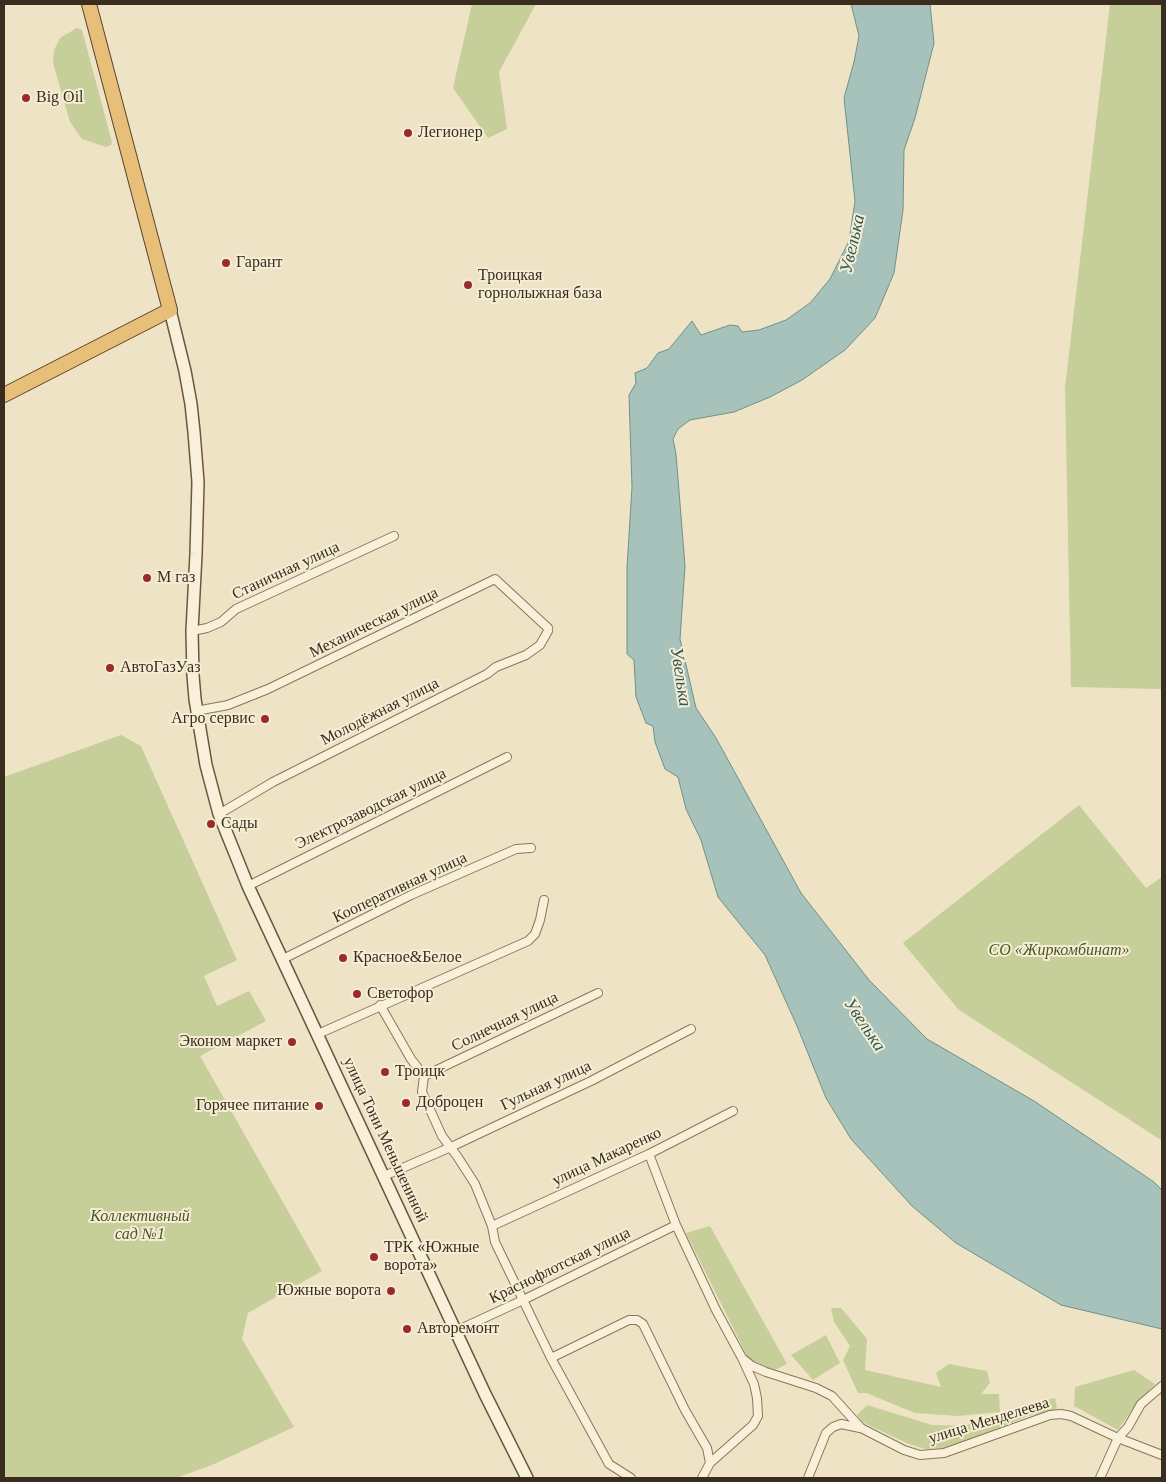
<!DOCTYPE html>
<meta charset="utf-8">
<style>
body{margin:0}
#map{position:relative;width:1166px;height:1482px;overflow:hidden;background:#efe3c5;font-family:Georgia,serif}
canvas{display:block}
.frame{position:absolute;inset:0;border:5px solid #3a2d1f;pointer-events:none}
</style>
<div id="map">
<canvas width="1166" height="1482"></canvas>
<div class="frame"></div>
</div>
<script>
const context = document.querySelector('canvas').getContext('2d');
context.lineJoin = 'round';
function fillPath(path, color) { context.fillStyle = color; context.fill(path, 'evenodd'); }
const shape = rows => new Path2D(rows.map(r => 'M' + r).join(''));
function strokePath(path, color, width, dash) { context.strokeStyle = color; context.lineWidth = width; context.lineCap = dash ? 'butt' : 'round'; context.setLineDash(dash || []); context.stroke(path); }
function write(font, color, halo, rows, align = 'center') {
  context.font = font + ' Georgia,serif'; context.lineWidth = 4; context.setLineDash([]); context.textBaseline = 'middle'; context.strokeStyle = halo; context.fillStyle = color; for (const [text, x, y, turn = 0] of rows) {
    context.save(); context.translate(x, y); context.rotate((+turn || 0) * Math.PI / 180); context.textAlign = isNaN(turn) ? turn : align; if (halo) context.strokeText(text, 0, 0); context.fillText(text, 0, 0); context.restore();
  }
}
fillPath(shape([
 [472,4,536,4,499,72,507,129,488,138,453,88],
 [1110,4,1162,4,1162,689,1071,687,1065,388],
 [77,28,82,30,112,142,111,145,106,147,82,139,70,122,53,63,54,50,60,38],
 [121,735,141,746,237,960,204,976,217,1006,249,991,266,1021,200,1056,322,1271,248,1313,242,1339,294,1427,212,1465,176,1478,4,1478,4,777],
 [1079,805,1146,888,1162,877,1161,1140,959,1010,903,943],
 [710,1226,787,1364,773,1371,749,1360,686,1233],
 [831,1308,841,1308,867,1339,865,1370,941,1387,936,1373,949,1364,987,1371,990,1383,981,1394,999,1394,1000,1412,958,1416,915,1413,878,1398,867,1393,858,1393,843,1360,850,1346,834,1322],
 [826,1335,840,1363,813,1380,791,1355],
 [1134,1370,1155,1384,1133,1408,1118,1430,1074,1406,1075,1387],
 [1055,1398,1057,1409,1028,1416,963,1443,948,1448,926,1449,909,1444,862,1422,857,1415,867,1405,932,1425,964,1426,1023,1406]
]), '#c6ce99');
const water = shape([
 [851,4,930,4,934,43,915,118,904,150,903,210,894,273,875,318,845,350,802,380,770,397,734,412,690,420,678,429,673,439,676,454,685,566,680,639,696,708,716,738,801,893,869,980,927,1039,1034,1101,1154,1182,1162,1190,1162,1329,1061,1305,956,1243,912,1206,851,1139,826,1098,797,1026,765,955,718,897,701,840,686,809,678,777,665,769,655,742,653,726,646,723,636,697,634,660,627,654,627,568,632,487,629,395,636,383,635,373,647,368,658,353,669,349,692,321,701,335,730,325,738,326,742,332,759,330,786,320,810,303,830,279,849,241,855,201,844,98,854,62,859,36,851,4]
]);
fillPath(water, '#a7c2bb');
strokePath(water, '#6d9189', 1);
const minor = shape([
 [192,631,207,628,221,622,236,609,394,536],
 [196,711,228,705,268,689,495,579,548,628],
 [219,814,273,782,487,674,496,667,526,655,540,645,548,631],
 [248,886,507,757],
 [283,959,411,895,516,849,531,848],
 [380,1005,411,1059,424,1076,422,1092,442,1136,457,1156,475,1184,492,1226,495,1242,551,1358,609,1464,631,1478],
 [318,1034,528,941,535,934,540,920,544,900],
 [424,1076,598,993],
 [649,1154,676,1225,716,1310,742,1358,754,1384,757,1398,758,1416,753,1425,710,1463,702,1478],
 [384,1176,451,1147,591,1081,691,1029],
 [492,1226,649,1154,733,1111],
 [456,1331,523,1300,676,1225],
 [551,1358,629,1320,637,1320,643,1324,685,1410,707,1448,710,1463],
 [742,1358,752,1366,766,1372,816,1388,832,1396,861,1428,904,1450,920,1455,944,1453,1050,1415,1061,1414,1071,1416,1118,1438,1162,1455],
 [808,1478,826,1433,833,1427,841,1424,860,1428],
 [1100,1478,1118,1438,1128,1427,1141,1404,1162,1386]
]);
const secondary = shape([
 [170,310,185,371,191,404,194,432,198,482,196,554,192,631,193,675,195,699,206,765,219,814,248,886,485,1394,527,1478]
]);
const trunk = shape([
 [4,395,170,310,89,4]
]);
strokePath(minor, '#8b755b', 10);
strokePath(secondary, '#6c563e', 14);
strokePath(trunk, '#58432f', 16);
strokePath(minor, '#f9f0d9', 8);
strokePath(secondary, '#f9f0d9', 11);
strokePath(trunk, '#e8bf79', 14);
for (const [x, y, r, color] of [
 [26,98,5,"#9b2b2a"],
 [408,133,5,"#9b2b2a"],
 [226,263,5,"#9b2b2a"],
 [468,285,5,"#9b2b2a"],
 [147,578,5,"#9b2b2a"],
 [110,668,5,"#9b2b2a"],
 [265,719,5,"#9b2b2a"],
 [211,824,5,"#9b2b2a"],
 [343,958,5,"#9b2b2a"],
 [357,994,5,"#9b2b2a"],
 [292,1042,5,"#9b2b2a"],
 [385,1072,5,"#9b2b2a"],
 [406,1103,5,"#9b2b2a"],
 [319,1106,5,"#9b2b2a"],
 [374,1257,5,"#9b2b2a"],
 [391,1291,5,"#9b2b2a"],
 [407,1329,5,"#9b2b2a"]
]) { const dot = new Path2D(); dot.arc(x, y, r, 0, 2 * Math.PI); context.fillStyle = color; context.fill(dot); strokePath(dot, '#f6edd5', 2); }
write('16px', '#3a2d1f', '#f6edd5', [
 ["Big Oil",36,98],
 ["Легионер",418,133],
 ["Гарант",236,263],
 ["Троицкая",478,276],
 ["горнолыжная база",478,294],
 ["М газ",157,578],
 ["АвтоГазУаз",120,668],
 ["Агро сервис",255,719,"right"],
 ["Сады",221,824],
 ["Красное&Белое",353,958],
 ["Светофор",367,994],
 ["Эконом маркет",282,1042,"right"],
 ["Троицк",395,1072],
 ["Доброцен",416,1103],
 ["Горячее питание",309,1106,"right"],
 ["ТРК «Южные",384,1248],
 ["ворота»",384,1266],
 ["Южные ворота",381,1291,"right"],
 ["Авторемонт",417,1329]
], 'left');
write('16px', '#3a2d1f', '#f6edd5', [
 ["Станичная улица",286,571,-25],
 ["Механическая улица",374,623,-26],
 ["Молодёжная улица",380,712,-27],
 ["Электрозаводская улица",371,809,-26],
 ["Кооперативная улица",400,888,-25],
 ["Солнечная улица",505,1022,-26],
 ["Гульная улица",546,1086,-25],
 ["улица Тони Меньшениной",385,1140,65],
 ["улица Макаренко",607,1157,-25],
 ["Краснофлотская улица",560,1266,-26],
 ["улица Менделеева",989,1421,-17]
]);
write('italic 16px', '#4a5725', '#f6edd5', [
 ["СО «Жиркомбинат»",1059,951],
 ["Коллективный",140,1217],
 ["сад №1",140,1235]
]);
write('italic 18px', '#2e5a58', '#f6edd5', [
 ["Увелька",853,244,-77],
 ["Увелька",680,677,81],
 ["Увелька",864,1025,56]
]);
</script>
